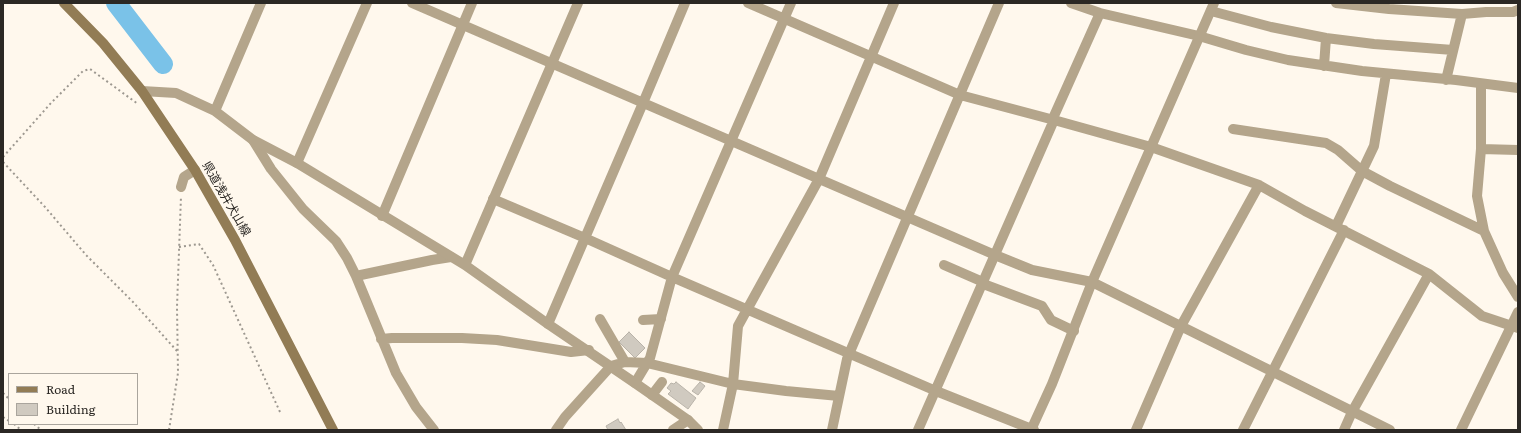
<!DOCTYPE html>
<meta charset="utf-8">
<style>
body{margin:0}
#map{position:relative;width:1521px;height:433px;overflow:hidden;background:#fff8ed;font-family:Literata,serif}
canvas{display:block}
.frame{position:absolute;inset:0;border:4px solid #2b2824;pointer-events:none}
.legend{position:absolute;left:8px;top:373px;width:130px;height:52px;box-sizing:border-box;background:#fff8ed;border:1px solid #aaa59d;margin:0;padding:5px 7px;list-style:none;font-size:12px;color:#2b2824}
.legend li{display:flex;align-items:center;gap:8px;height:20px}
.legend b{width:20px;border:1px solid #aaa59d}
</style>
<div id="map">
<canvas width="1521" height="433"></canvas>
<div class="frame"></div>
<ul class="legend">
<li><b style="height:5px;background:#927c55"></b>Road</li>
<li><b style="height:11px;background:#d0cac0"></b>Building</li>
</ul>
</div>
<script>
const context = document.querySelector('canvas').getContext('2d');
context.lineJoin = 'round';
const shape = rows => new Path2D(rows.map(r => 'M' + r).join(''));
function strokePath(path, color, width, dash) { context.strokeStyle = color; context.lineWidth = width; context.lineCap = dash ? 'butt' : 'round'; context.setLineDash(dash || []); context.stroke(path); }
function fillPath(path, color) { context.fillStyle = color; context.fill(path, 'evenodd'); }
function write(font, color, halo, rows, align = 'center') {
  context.font = font + ' Literata,"Noto Sans JP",serif'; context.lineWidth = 3.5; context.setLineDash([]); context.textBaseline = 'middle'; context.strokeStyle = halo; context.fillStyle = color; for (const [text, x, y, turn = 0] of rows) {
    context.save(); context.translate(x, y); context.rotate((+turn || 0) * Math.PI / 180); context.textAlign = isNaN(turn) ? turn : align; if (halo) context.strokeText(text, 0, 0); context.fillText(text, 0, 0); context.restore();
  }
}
strokePath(shape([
 [116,3,163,64]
]), '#7ac2e8', 20);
const building = shape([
 [629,332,645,348,635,358,619,342,629,332],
 [676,382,696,398,688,409,668,394,671,391,667,388,671,383,674,384,676,382],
 [700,382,705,386,698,395,692,391,700,382],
 [618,419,620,423,621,422,626,430,608,430,606,426,618,419]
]);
fillPath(building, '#d0cac0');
strokePath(building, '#b9b3a9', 1);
strokePath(shape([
 [3,157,51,103,83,71,90,69,138,104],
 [3,162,45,207,86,255,133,302,177,351],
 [179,247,199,244,213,265,280,412],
 [3,393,9,399],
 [3,417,9,421],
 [14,424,21,430],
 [34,424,41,430],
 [169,430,178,373,177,307,181,196]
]), '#9d9890', 2, [2, 3]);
strokePath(shape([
 [412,3,995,255,1032,270,1092,282,1390,430],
 [748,3,960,95,1054,120,1151,147,1259,185,1305,211,1429,274,1482,316,1518,328],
 [1071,3,1100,13,1199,36,1246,50,1288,60,1362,71,1456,80,1518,88],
 [1336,3,1389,9,1462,14,1486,12,1513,12,1518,10],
 [1211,11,1271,27,1326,38,1374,44,1453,50],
 [1324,66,1326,38],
 [1446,80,1462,14],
 [1481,84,1481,149,1477,196,1484,231,1503,273,1518,297],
 [1233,129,1326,143,1338,150,1362,171,1390,186,1484,231],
 [253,140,271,169,303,209,336,241,347,258,356,276,396,373,416,407,434,430],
 [1481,149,1518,150],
 [297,163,367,3],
 [181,187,184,177,195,170],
 [493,199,585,238,672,277,936,391,1034,430],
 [382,216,472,3],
 [1336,226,1374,146,1386,74],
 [944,265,983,282,986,285,1042,306,1051,320,1074,331],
 [356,276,432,260,451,257],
 [600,319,625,362],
 [643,320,661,319],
 [548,324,643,103,685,3],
 [381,339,392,338,462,338,497,340,571,352,589,350],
 [635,383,650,358,672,277,791,3],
 [652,395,662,382],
 [556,430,565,417,611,366,625,362,647,363,733,384,786,391,839,396],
 [673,430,688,420],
 [723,430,733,384,738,326,819,179,894,3],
 [832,430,847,359,852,347,999,3],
 [918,430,1054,120,1054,116,1100,13],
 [1136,430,1181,326,1259,185],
 [1243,430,1344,230],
 [1344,430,1352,412,1429,274],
 [1461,430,1518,312]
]), '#b4a58b', 10);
strokePath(shape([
 [142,91,176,93,215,111,253,140,297,163,465,265,548,324,635,383,688,420,698,430],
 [215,111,261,3],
 [465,265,578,3],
 [1031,430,1052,384,1092,282,1214,3]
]), '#b4a58b', 10);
strokePath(shape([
 [64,3,103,43,142,91,195,170,235,240,333,430]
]), '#927c55', 10);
write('12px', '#2b2824', '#fff8ed', [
 ["県道浅井犬山線",226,199,60]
]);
</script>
